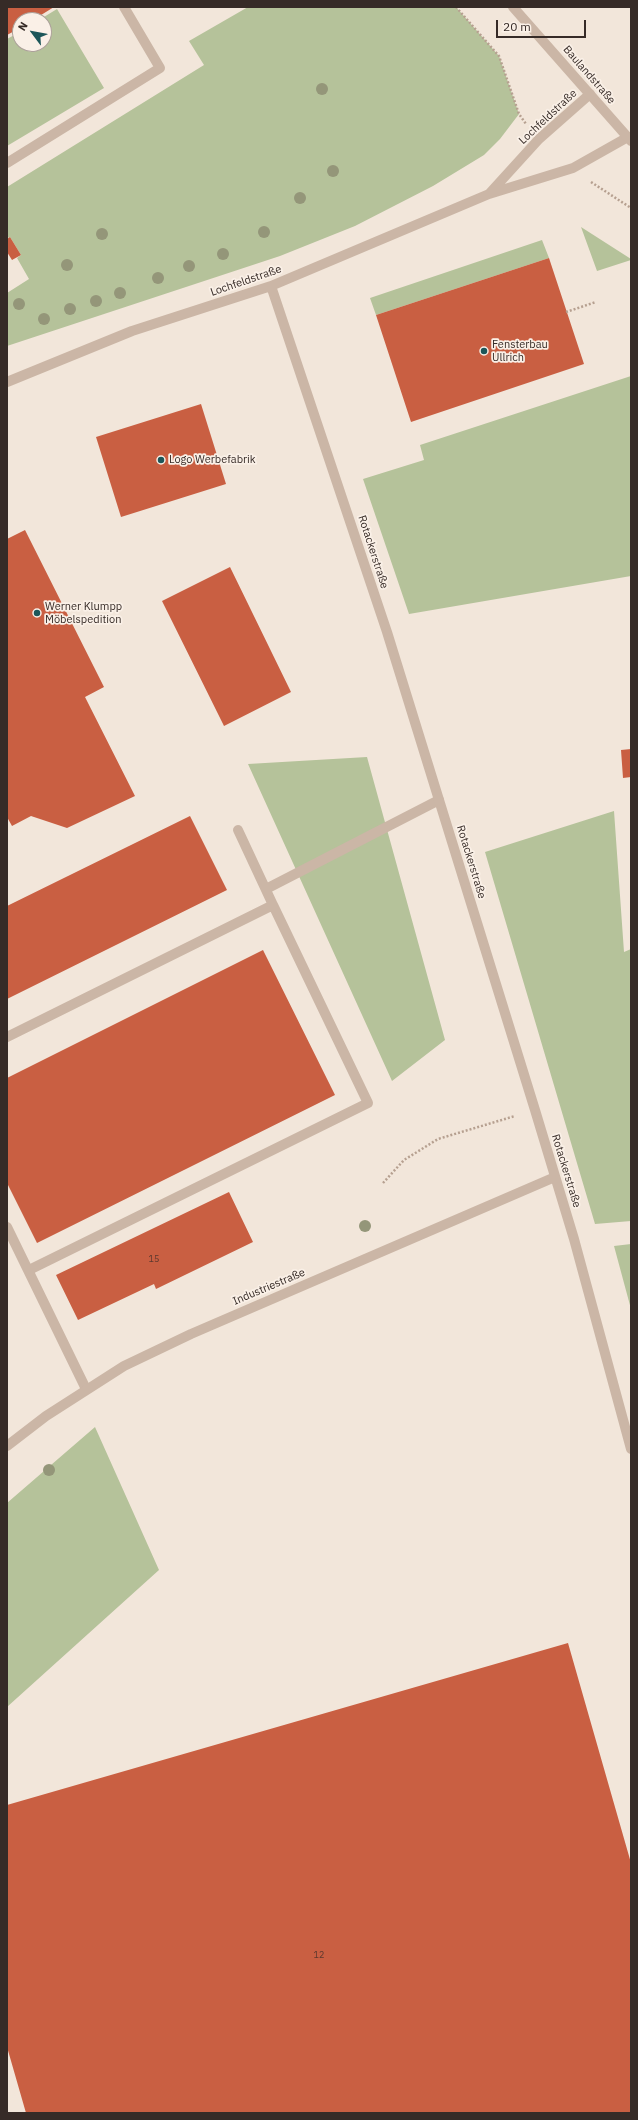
<!DOCTYPE html>
<meta charset="utf-8">
<style>
body{margin:0}
#map{position:relative;width:638px;height:2120px;overflow:hidden;background:#f2e6da;font-family:"IBM Plex Sans",sans-serif}
canvas{display:block}
.frame{position:absolute;inset:0;border:8px solid #362b27;pointer-events:none}
.north{position:absolute;left:12px;top:12px;width:40px;height:40px;box-sizing:border-box;background:#faf0e7;border:1px solid #aca19a;border-radius:50%;rotate:302deg;font-size:11px;font-weight:700;line-height:16px;text-align:center;color:#362b27}
.north::after{content:'';display:block;margin:auto;width:14px;height:18px;background:#1c5659;clip-path:polygon(50% 0,100% 100%,50% 72%,0 100%)}
.scale{position:absolute;left:496px;top:20px;width:90px;height:18px;box-sizing:border-box;border:2px solid #362b27;border-top:0;padding-left:5px;font-size:12px;line-height:14px;white-space:nowrap;color:#362b27;-webkit-text-stroke:3px #faf0e7;paint-order:stroke}
</style>
<div id="map">
<canvas width="638" height="2120"></canvas>
<div class="frame"></div>
<div class="north">N</div>
<div class="scale">20 m</div>
</div>
<script>
const context = document.querySelector('canvas').getContext('2d');
context.lineJoin = 'round';
function fillPath(path, color) { context.fillStyle = color; context.fill(path, 'evenodd'); }
const shape = rows => new Path2D(rows.map(r => 'M' + r).join(''));
function strokePath(path, color, width, dash) { context.strokeStyle = color; context.lineWidth = width; context.lineCap = dash ? 'butt' : 'round'; context.setLineDash(dash || []); context.stroke(path); }
function write(font, color, halo, rows, align = 'center') {
  context.font = font + ' "IBM Plex Sans",sans-serif'; context.lineWidth = 3.5; context.setLineDash([]); context.textBaseline = 'middle'; context.strokeStyle = halo; context.fillStyle = color; for (const [text, x, y, turn = 0] of rows) {
    context.save(); context.translate(x, y); context.rotate((+turn || 0) * Math.PI / 180); context.textAlign = isNaN(turn) ? turn : align; if (halo) context.strokeText(text, 0, 0); context.fillText(text, 0, 0); context.restore();
  }
}
fillPath(shape([
 [248,7,456,7,499,56,519,114,500,139,484,155,433,186,355,226,280,256,7,346,7,293,29,279,17,258,21,255,10,237,7,238,7,187,204,65,189,41],
 [57,9,104,88,7,146,7,39,20,32,20,44,44,44,44,20,39,20],
 [581,227,631,259,631,260,597,271],
 [542,240,549,258,376,315,370,298],
 [631,376,631,576,409,614,363,479,424,460,420,445],
 [367,757,445,1040,392,1081,248,764],
 [614,811,624,952,631,949,631,1221,595,1224,485,852],
 [631,1244,631,1309,614,1246],
 [95,1427,159,1570,7,1707,7,1503]
]), '#b5c29a');
fillPath(shape([
 [7,7,54,7,33,20,20,20,20,28,7,35],
 [10,237,21,255,12,260,7,252,7,239],
 [549,258,584,364,411,422,376,315],
 [201,404,226,484,121,517,96,437],
 [25,530,104,687,85,697,135,796,67,828,31,816,12,826,7,817,7,539],
 [230,567,291,692,224,726,162,601],
 [631,749,631,777,623,778,621,750],
 [190,816,227,890,7,999,7,906],
 [263,950,335,1095,37,1243,7,1183,7,1078],
 [229,1192,253,1242,156,1289,154,1284,78,1320,56,1275],
 [568,1643,631,1863,631,2113,26,2113,7,2047,7,1805]
]), '#c95f42');
strokePath(shape([
 [456,7,499,56,519,114,526,124],
 [591,182,631,208],
 [566,312,596,302],
 [383,1183,404,1160,438,1139,515,1116]
]), '#b6a090', 2.5, [2, 2]);
strokePath(shape([
 [7,163,160,68,124,7],
 [266,889,439,800],
 [7,1037,273,905,238,830],
 [7,1227,86,1389],
 [29,1270,368,1103,273,905]
]), '#cbb6a6', 10);
strokePath(shape([
 [489,194,539,139,590,94],
 [271,286,387,632,535,1110,574,1239,631,1449],
 [7,382,132,331,271,286,489,194,573,168,628,137],
 [7,1446,46,1416,124,1366,191,1334,555,1177]
]), '#cbb6a6', 10);
strokePath(shape([
 [513,7,631,141]
]), '#cbb6a6', 10);
context.fillStyle = '#949679';
for (const [x, y] of [
 [322,89],
 [333,171],
 [300,198],
 [264,232],
 [102,234],
 [223,254],
 [67,265],
 [189,266],
 [158,278],
 [120,293],
 [96,301],
 [19,304],
 [70,309],
 [44,319],
 [365,1226],
 [49,1470]
]) { context.beginPath(); context.arc(x, y, 6, 0, 2 * Math.PI); context.fill(); }
for (const [x, y, r, color] of [
 [484,351,4,"#1c5659"],
 [161,460,4,"#1c5659"],
 [37,613,4,"#1c5659"]
]) { const dot = new Path2D(); dot.arc(x, y, r, 0, 2 * Math.PI); context.fillStyle = color; context.fill(dot); strokePath(dot, '#faf0e7', 1.5); }
write('9px', '#5b382e', null, [
 ["15",154,1259],
 ["12",319,1955]
]);
write('11px', '#362b27', '#faf0e7', [
 ["Baulandstraße",589,75,49],
 ["Lochfeldstraße",548,117,-43],
 ["Lochfeldstraße",246,281,-19],
 ["Rotackerstraße",373,552,72],
 ["Rotackerstraße",471,862,73],
 ["Rotackerstraße",566,1171,73],
 ["Industriestraße",269,1287,-23]
]);
write('11px', '#362b27', '#faf0e7', [
 ["Fensterbau",492,345],
 ["Ullrich",492,358],
 ["Logo Werbefabrik",169,460],
 ["Werner Klumpp",45,607],
 ["Möbelspedition",45,620]
], 'left');
</script>
